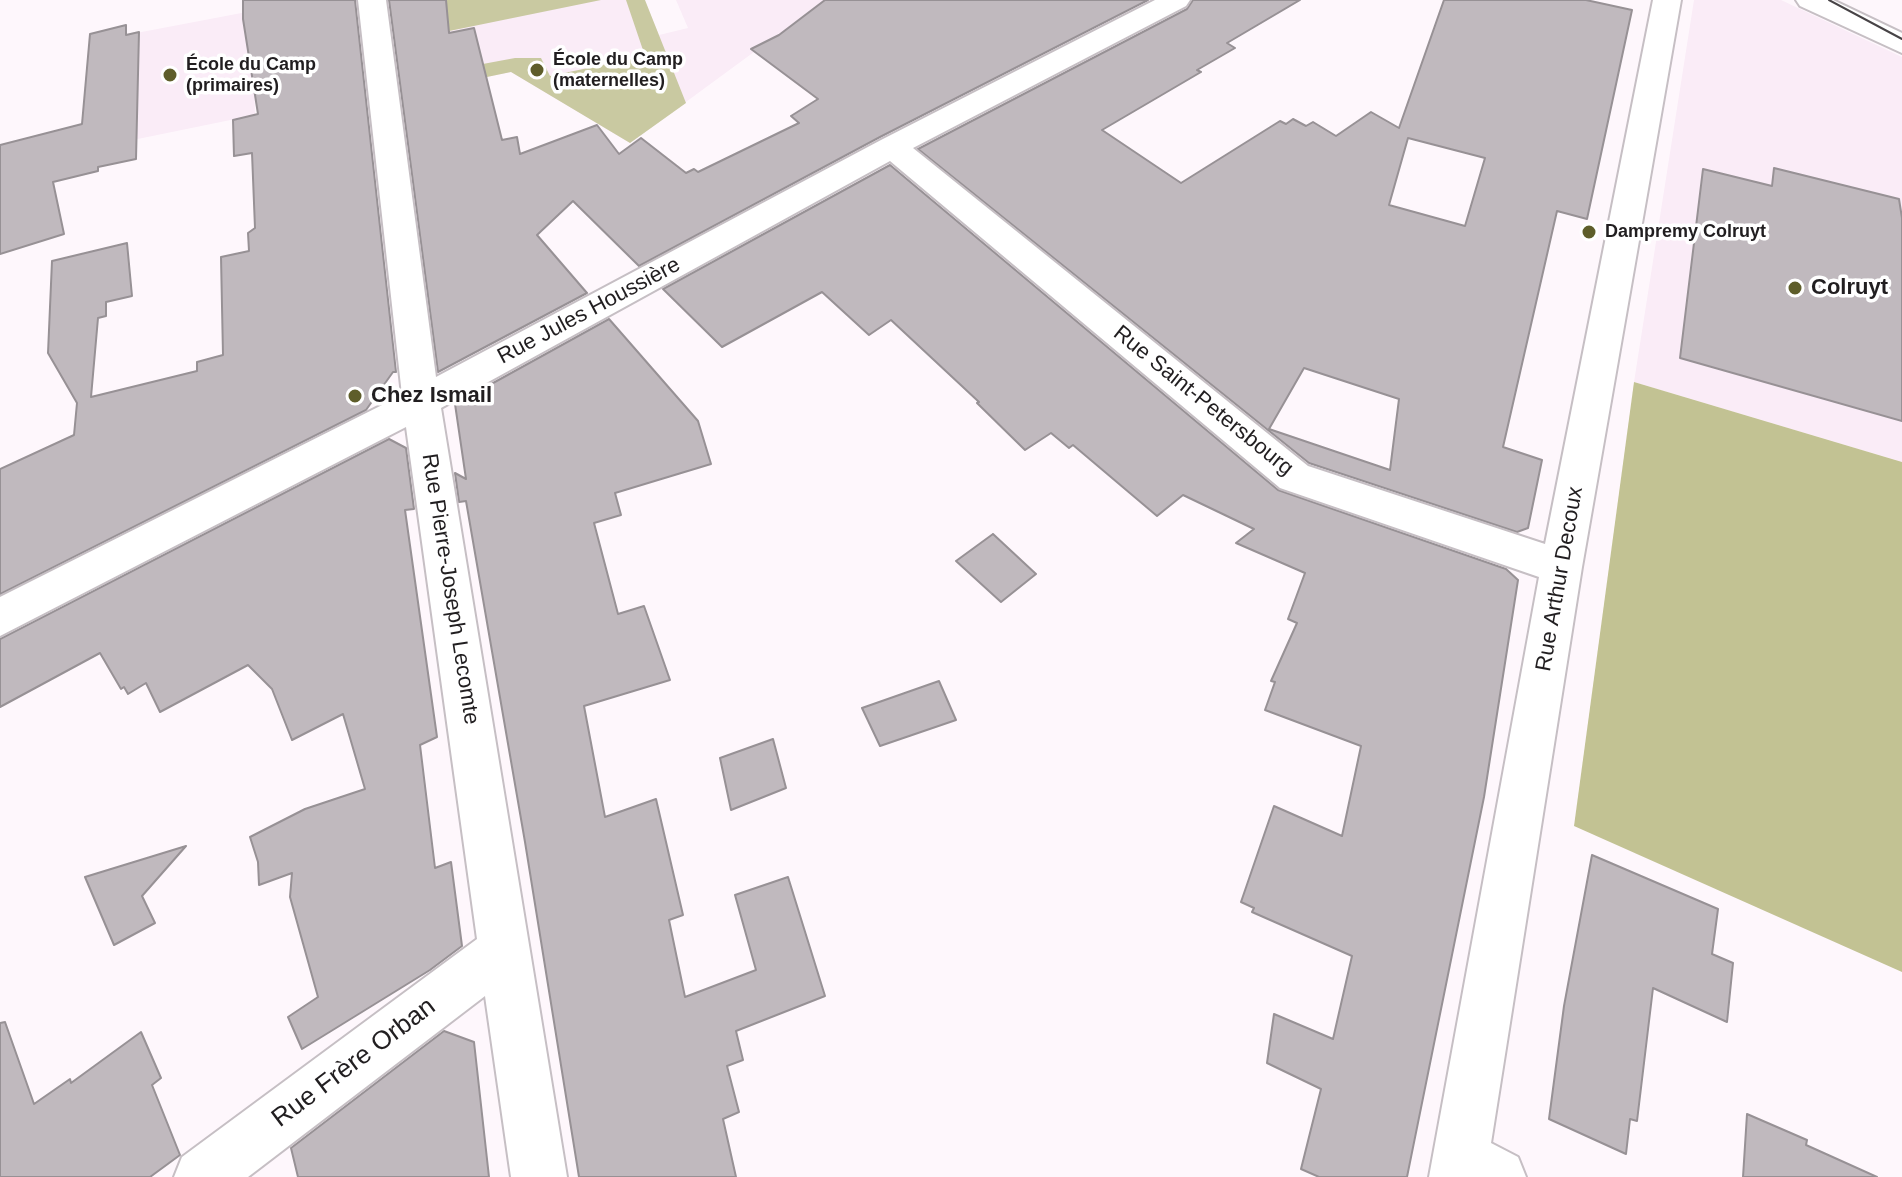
<!DOCTYPE html>
<meta charset="utf-8">
<style>
body{margin:0}
canvas{display:block;background:#fef7fc}
</style>
<canvas width="1902" height="1177"></canvas>
<script>
const context = document.querySelector('canvas').getContext('2d');
context.lineJoin = 'round';
function fillPath(path, color) { context.fillStyle = color; context.fill(path, 'evenodd'); }
const shape = rows => new Path2D(rows.map(r => 'M' + r).join(''));
function strokePath(path, color, width, dash) { context.strokeStyle = color; context.lineWidth = width; context.lineCap = dash ? 'butt' : 'round'; context.setLineDash(dash || []); context.stroke(path); }
function write(font, color, halo, rows, align = 'center') {
  context.font = font + ' Helvetica,sans-serif'; context.lineWidth = 7; context.setLineDash([]); context.textBaseline = 'middle'; context.strokeStyle = halo; context.fillStyle = color; for (const [text, x, y, turn = 0] of rows) {
    context.save(); context.translate(x, y); context.rotate((+turn || 0) * Math.PI / 180); context.textAlign = isNaN(turn) ? turn : align; if (halo) context.strokeText(text, 0, 0); context.fillText(text, 0, 0); context.restore();
  }
}
fillPath(shape([
 [478,0,644,0,659,35,688,28,676,0,826,0,779,35,752,50,754,52,630,143,511,72,405,94,400,67],
 [1694,0,1781,0,1902,57,1902,462,1634,382],
 [252,11,255,115,79,151,89,42]
]), '#faecf7');
fillPath(shape([
 [390,0,601,0,410,39],
 [626,0,645,0,686,103,630,143,511,72,405,94,402,79,515,58,541,58,550,76,645,56]
]), '#c9c9a1');
fillPath(shape([
 [1634,382,1902,462,1902,972,1574,826]
]), '#c2c293');
const building = shape([
 [243,0,355,0,396,372,393,372,366,410,0,594,0,469,74,435,77,403,48,353,52,261,127,243,132,296,106,302,106,316,98,318,91,397,197,371,197,362,223,355,221,257,249,251,248,233,255,228,252,153,234,156,233,120,258,114,243,19,243,0],
 [389,0,446,0,449,33,474,28,502,140,517,137,520,154,597,125,619,154,641,138,686,173,694,169,698,172,799,123,791,116,818,99,751,49,779,35,825,0,1148,0,880,137,639,266,573,201,537,235,587,293,438,372,389,0],
 [1193,0,1300,0,1227,43,1235,48,1197,70,1201,72,1102,130,1181,183,1280,121,1286,124,1293,119,1306,126,1313,122,1336,136,1371,112,1399,128,1444,0,1586,0,1632,10,1587,219,1557,211,1503,447,1542,460,1528,528,1517,532,1309,463,918,149,1187,9,1193,0],
 [1408,138,1485,158,1465,226,1389,205,1408,138],
 [1304,368,1399,399,1390,470,1269,429,1304,368],
 [126,25,126,35,139,32,136,159,98,167,98,171,53,182,64,234,0,254,0,145,82,124,90,34,126,25],
 [890,165,1278,490,1506,569,1518,580,1484,797,1407,1177,1319,1177,1301,1169,1321,1089,1267,1063,1274,1014,1333,1039,1352,956,1252,912,1254,908,1241,902,1274,806,1342,836,1361,746,1265,710,1275,682,1271,681,1297,623,1288,619,1305,573,1236,543,1254,529,1183,495,1157,516,1073,445,1069,448,1051,433,1025,450,977,403,979,402,891,320,869,335,822,292,722,347,663,289,890,165],
 [1774,168,1899,199,1902,218,1902,421,1680,358,1703,169,1772,186,1774,168],
 [609,319,698,421,711,464,615,493,621,515,594,523,618,614,644,606,670,680,584,706,605,817,656,799,683,915,669,920,685,997,756,970,735,895,788,877,825,996,736,1031,743,1060,727,1066,739,1112,723,1119,736,1177,579,1177,525,842,466,501,459,502,455,473,466,479,455,404,609,319],
 [389,439,406,448,414,509,405,510,437,737,420,745,435,868,451,862,462,946,430,970,302,1049,288,1017,318,997,290,897,292,873,259,885,258,862,250,837,305,809,365,789,343,714,292,740,272,689,248,665,160,712,146,683,128,694,124,687,121,689,100,653,0,707,0,639,389,439],
 [993,534,1036,574,1001,602,956,561,993,534],
 [939,681,956,720,880,746,862,708,939,681],
 [773,739,786,788,731,810,720,758,773,739],
 [186,846,142,896,155,923,114,945,85,877,186,846],
 [1592,855,1718,909,1712,954,1733,963,1727,1022,1653,988,1637,1121,1630,1119,1626,1154,1549,1119,1564,1006,1592,855],
 [5,1022,34,1104,70,1079,71,1083,141,1032,161,1078,152,1085,180,1155,150,1177,0,1177,0,1023,5,1022],
 [444,1031,474,1042,489,1177,298,1177,291,1148,444,1031],
 [1747,1114,1807,1140,1806,1145,1877,1177,1743,1177,1747,1114]
]);
fillPath(building, '#c0b9be');
strokePath(building, '#979195', 2);
const minor = shape([
 [358,0,386,0,436,377,881,140,1155,0,1190,0,1186,6,913,148,1308,466,1545,544,1653,0,1681,0,1582,567,1491,1143,1518,1157,1526,1177,1429,1177,1539,577,1280,488,890,161,441,408,567,1177,511,1177,485,996,248,1177,174,1177,182,1157,477,939,406,427,0,636,0,597,402,395,358,0]
]);
const primary = shape([
 [1796,0,1833,0,1902,33,1902,53,1800,6,1796,0]
]);
strokePath(minor, '#c6bfc4', 4);
strokePath(primary, '#c6bfc4', 4);
fillPath(minor, '#fff');
fillPath(primary, '#fff');
strokePath(shape([
 [1829,0,1902,39]
]), '#474346', 2);
for (const [x, y, r, color] of [
 [537,70,8,"#5e5d2a"],
 [170,75,8,"#5e5d2a"],
 [1589,232,8,"#5e5d2a"],
 [1795,288,8,"#5e5d2a"],
 [355,396,8,"#5e5d2a"]
]) { const dot = new Path2D(); dot.arc(x, y, r, 0, 2 * Math.PI); context.fillStyle = color; context.fill(dot); strokePath(dot, '#fff', 3); }
write('bold 18px', '#211e20', '#fff', [
 ["École du Camp",553,60],
 ["(maternelles)",553,81],
 ["École du Camp",186,65],
 ["(primaires)",186,86],
 ["Dampremy Colruyt",1605,232]
], 'left');
write('bold 22px', '#211e20', '#fff', [
 ["Colruyt",1811,288],
 ["Chez Ismail",371,396]
], 'left');
write('22px', '#211e20', '#fff', [
 ["Rue Jules Houssière",589,311,-28],
 ["Rue Saint-Petersbourg",1203,401,39],
 ["Rue Arthur Decoux",1560,579,-80],
 ["Rue Pierre-Joseph Lecomte",450,589,81]
]);
write('26px', '#211e20', '#fff', [
 ["Rue Frère Orban",354,1063,-37]
]);
</script>
